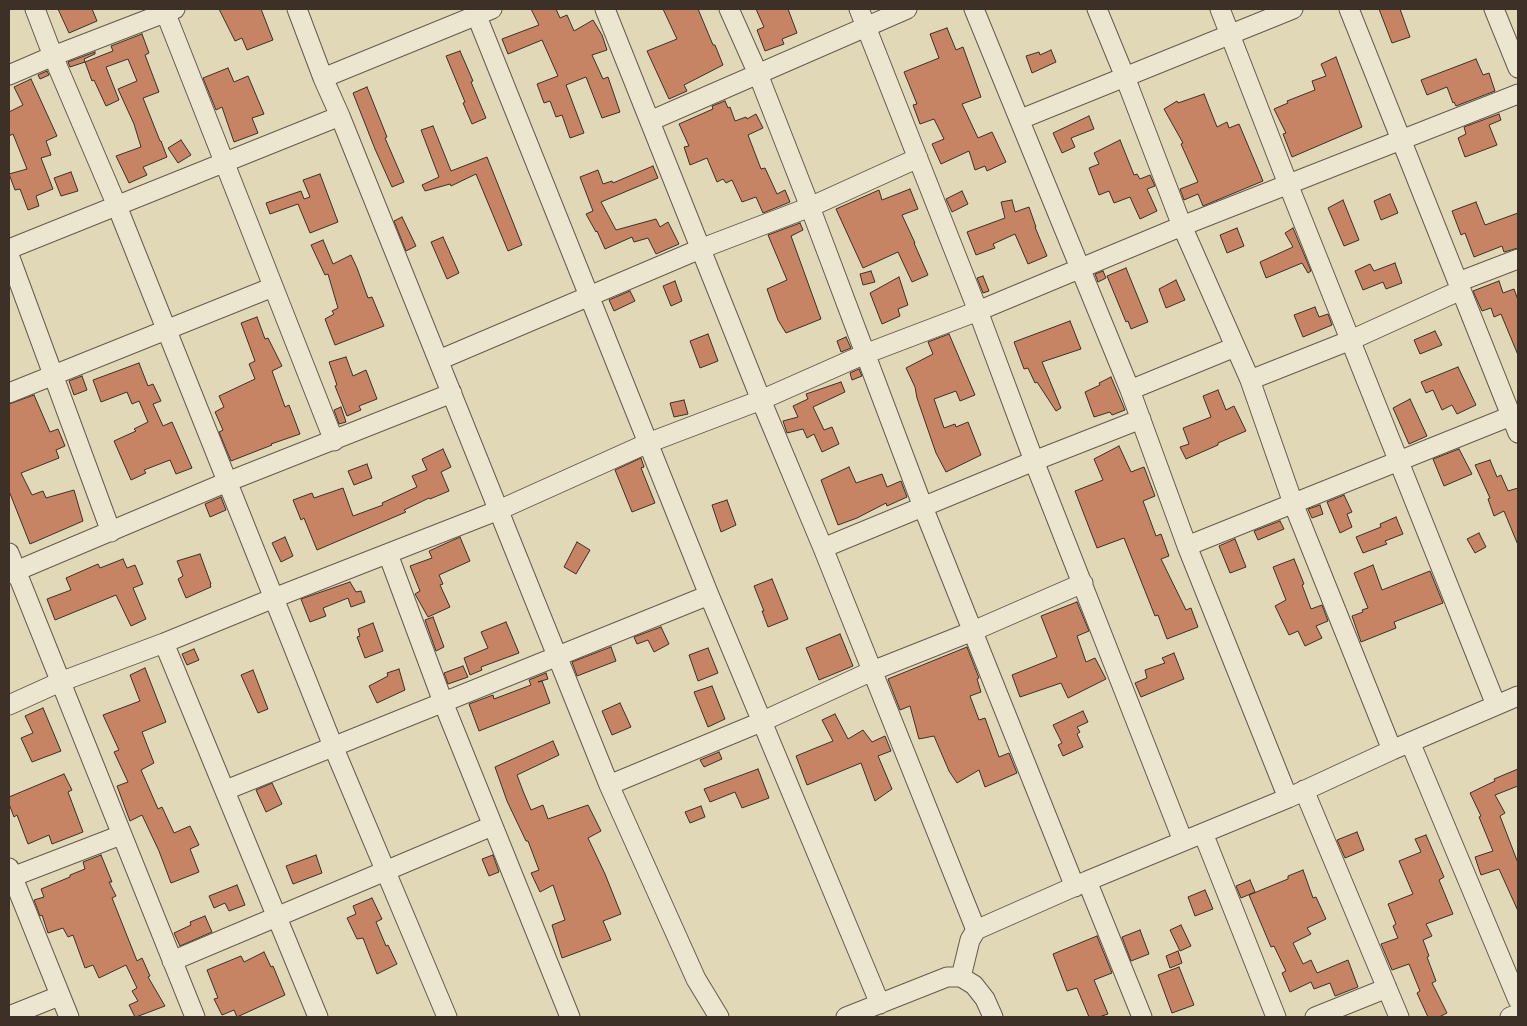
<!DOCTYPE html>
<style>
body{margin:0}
#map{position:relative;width:1527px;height:1026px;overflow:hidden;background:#e1d8b8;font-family:"IM FELL English",serif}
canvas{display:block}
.frame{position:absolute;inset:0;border:10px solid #3c3027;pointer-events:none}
</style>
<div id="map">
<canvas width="1527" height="1026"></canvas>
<div class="frame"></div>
</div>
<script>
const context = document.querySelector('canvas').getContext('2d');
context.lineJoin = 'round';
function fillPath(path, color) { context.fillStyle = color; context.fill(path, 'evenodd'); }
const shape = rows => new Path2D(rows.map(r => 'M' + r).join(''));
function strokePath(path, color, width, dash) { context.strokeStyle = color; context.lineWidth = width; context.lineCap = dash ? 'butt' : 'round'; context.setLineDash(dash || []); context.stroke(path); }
const building = shape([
 [58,9,92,9,97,21,69,33,58,9],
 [219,9,261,9,273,40,247,50,242,38,235,41,219,9],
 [531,9,556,9,560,18,567,15,574,31,593,20,602,35,607,50,592,55,603,79,608,77,620,112,602,118,586,77,566,85,584,133,570,138,562,115,556,117,550,101,544,103,537,84,558,76,542,40,508,54,502,39,539,25,531,9],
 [663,9,698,9,713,45,715,45,723,65,684,85,687,91,669,99,647,51,677,39,663,9],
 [756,9,788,9,797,33,782,39,784,44,765,51,757,30,764,27,756,9],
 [1379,9,1400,9,1410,37,1392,43,1379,9],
 [947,28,956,50,963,47,981,97,962,104,978,138,992,132,1006,162,987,171,985,166,975,170,969,151,941,164,932,144,944,139,934,119,920,124,913,105,917,104,904,72,939,58,930,34,947,28],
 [142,34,149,53,145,55,159,92,143,98,160,141,161,141,167,157,143,167,147,175,129,183,116,156,141,147,134,124,118,89,137,81,128,59,106,67,119,100,106,106,94,80,92,81,85,62,113,51,111,46,142,34],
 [1051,50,1056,62,1032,73,1026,56,1039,52,1040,55,1051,50],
 [460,51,473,81,471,82,486,118,472,124,463,103,465,102,446,56,460,51],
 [95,52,95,54,84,59,85,62,70,67,68,62,95,52],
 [1336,57,1362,127,1292,157,1283,134,1286,133,1274,109,1288,103,1287,101,1315,90,1312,81,1326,76,1321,64,1336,57],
 [1476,59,1483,75,1489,73,1495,91,1456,106,1454,102,1453,103,1447,87,1427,95,1421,80,1476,59],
 [228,68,234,82,248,76,264,114,252,118,258,133,234,142,222,107,216,110,203,78,228,68],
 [47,71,49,75,40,79,38,75,47,71],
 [31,79,57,136,46,141,51,155,41,158,53,189,36,196,39,206,28,210,20,189,15,190,9,174,27,169,13,134,9,136,9,112,23,105,14,87,31,79],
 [367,87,387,137,385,138,404,182,392,187,375,149,353,93,367,87],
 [1204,94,1217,127,1227,122,1229,128,1239,124,1263,181,1203,206,1198,194,1184,200,1180,189,1198,182,1181,144,1183,143,1164,109,1177,101,1178,103,1204,94],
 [725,101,728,108,730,107,735,121,746,117,747,119,756,114,763,128,748,135,761,169,765,168,777,194,785,190,790,202,763,213,756,197,742,202,732,180,726,183,723,179,717,182,707,158,690,165,684,147,689,146,679,124,713,109,712,106,725,101],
 [1499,114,1501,120,1489,125,1497,145,1465,157,1458,138,1466,134,1464,127,1499,114],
 [1089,116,1094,129,1071,138,1075,147,1062,153,1053,133,1089,116],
 [433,126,451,171,487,157,522,245,508,251,476,174,451,186,450,184,425,191,422,185,439,177,421,130,433,126],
 [181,140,191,155,178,163,168,148,181,140],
 [1120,140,1134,175,1137,174,1140,179,1150,175,1155,186,1147,189,1157,211,1140,219,1130,197,1114,203,1109,191,1099,195,1089,168,1099,164,1094,153,1120,140],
 [653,166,658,178,601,202,616,230,656,219,660,227,668,222,679,244,656,254,648,238,634,242,632,237,605,249,597,231,596,232,586,214,593,211,580,177,598,170,603,184,612,181,613,183,653,166],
 [71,172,78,191,61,196,54,178,71,172],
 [320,174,338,222,310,233,298,204,270,214,266,203,301,191,304,199,310,197,303,180,320,174],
 [910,189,918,209,902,215,915,243,914,243,928,275,912,282,898,252,863,268,836,209,879,190,882,200,910,189],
 [962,191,968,204,952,212,946,199,962,191],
 [1390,194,1398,213,1381,220,1374,201,1390,194],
 [1012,200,1015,212,1029,207,1036,227,1035,227,1047,256,1028,264,1015,234,993,244,995,248,976,255,967,232,1005,218,1001,202,1012,200],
 [1343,200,1359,240,1344,246,1328,208,1343,200],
 [1476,202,1485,225,1518,213,1518,248,1504,252,1502,246,1474,257,1465,233,1461,235,1452,211,1476,202],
 [402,217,416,246,406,251,394,221,402,217],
 [800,223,803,230,791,236,821,319,786,333,778,320,767,289,787,280,768,235,800,223],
 [1237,228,1244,246,1227,253,1220,235,1237,228],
 [1293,228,1311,271,1308,273,1302,263,1266,278,1260,262,1293,247,1285,233,1293,228],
 [443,237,459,273,447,279,431,242,443,237],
 [323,240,333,264,351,255,357,268,368,298,372,297,384,326,335,345,325,319,334,314,332,311,338,308,328,274,325,275,311,245,323,240],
 [1395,263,1402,283,1386,289,1383,282,1363,290,1355,271,1370,264,1374,271,1395,263],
 [1126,268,1148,322,1131,329,1128,321,1126,322,1107,276,1126,268],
 [871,271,875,282,863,285,860,274,871,271],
 [1103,271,1106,278,1098,282,1095,274,1103,271],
 [983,276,989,291,983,293,977,278,983,276],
 [899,277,908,305,898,309,900,316,882,324,870,293,899,277],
 [1176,280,1185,300,1166,308,1159,289,1176,280],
 [675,281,682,301,671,306,663,286,675,281],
 [1499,281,1503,293,1514,289,1518,300,1518,355,1501,314,1494,317,1491,308,1482,311,1473,291,1499,281],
 [630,291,635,301,614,311,609,300,630,291],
 [1315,307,1319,317,1328,314,1332,325,1303,337,1294,315,1315,307],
 [257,317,265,339,268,338,282,366,272,371,285,407,289,405,300,434,271,444,272,445,231,461,219,432,223,430,215,412,224,407,219,396,255,379,249,364,255,361,241,323,257,317],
 [1070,321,1081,349,1042,362,1061,408,1056,411,1037,382,1035,383,1028,368,1024,369,1014,342,1070,321],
 [1435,331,1442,345,1420,354,1414,340,1435,331],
 [708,334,718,361,700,368,690,341,708,334],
 [949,334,975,395,960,401,956,391,934,399,944,428,955,424,956,427,968,422,981,455,946,472,936,453,917,398,915,387,906,368,933,354,928,342,949,334],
 [846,337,851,348,841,352,837,341,846,337],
 [346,357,353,376,366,370,377,399,359,406,361,410,347,416,335,386,337,385,329,362,346,357],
 [139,363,148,386,153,384,161,401,153,404,163,426,172,422,192,468,176,474,170,460,144,470,146,473,131,480,114,441,136,431,134,429,148,422,139,401,132,404,127,392,101,402,93,380,139,363],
 [1458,367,1476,405,1457,414,1452,405,1442,410,1433,390,1426,393,1421,382,1458,367],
 [859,369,862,376,852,380,850,373,859,369],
 [82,376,87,390,74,395,69,381,82,376],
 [1111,377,1125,410,1112,415,1110,412,1094,417,1085,392,1100,385,1099,383,1111,377],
 [841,382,845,392,813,407,824,430,832,427,839,444,822,452,814,434,807,438,803,429,787,433,783,421,798,417,793,406,808,399,806,394,841,382],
 [1218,390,1226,410,1234,406,1246,431,1218,443,1218,445,1186,459,1180,447,1189,444,1183,428,1211,417,1203,396,1218,390],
 [34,395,50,432,58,429,65,446,56,450,59,458,21,473,32,495,43,491,46,498,74,490,83,521,30,544,9,491,9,404,34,395],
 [1410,399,1427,436,1409,444,1393,408,1410,399],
 [684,400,688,414,674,417,670,403,684,400],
 [341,407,346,422,339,424,334,410,341,407],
 [1119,446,1131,472,1144,467,1155,496,1143,501,1156,536,1161,534,1169,556,1161,559,1186,610,1191,608,1198,627,1167,639,1158,615,1155,616,1124,538,1097,548,1075,491,1103,480,1094,459,1119,446],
 [443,449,451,467,441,472,449,491,430,499,429,498,404,510,406,512,317,550,304,518,301,520,293,500,312,493,314,498,343,488,353,516,383,505,382,503,417,487,412,476,427,470,422,459,443,449],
 [1459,449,1472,474,1444,486,1433,459,1459,449],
 [641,458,644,467,641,468,655,503,632,512,615,470,641,458],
 [1490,460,1497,477,1501,475,1508,491,1518,488,1518,545,1504,511,1494,516,1488,499,1490,498,1475,465,1490,460],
 [367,464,372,478,354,485,348,471,367,464],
 [849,467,856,483,882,474,887,487,901,481,907,497,887,506,886,503,857,518,838,525,821,480,849,467],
 [1344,495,1352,512,1347,514,1352,527,1340,533,1327,502,1344,495],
 [221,497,226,510,210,517,205,504,221,497],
 [727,500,736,525,721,532,712,505,727,500],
 [1320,505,1323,514,1312,518,1308,509,1320,505],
 [1396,517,1403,534,1385,541,1387,544,1363,553,1356,537,1381,527,1380,524,1396,517],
 [1280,521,1284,529,1258,540,1254,531,1280,521],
 [1479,533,1486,547,1475,553,1467,539,1479,533],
 [285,537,293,556,281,562,272,543,285,537],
 [460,537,470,561,439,575,443,584,440,585,450,607,428,617,415,594,420,591,410,566,432,558,429,551,460,537],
 [1235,539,1246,567,1230,573,1219,546,1235,539],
 [577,542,590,550,576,574,564,567,577,542],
 [200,554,211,584,210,584,211,587,186,598,178,579,183,576,177,561,200,554],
 [123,559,127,568,135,565,143,584,133,588,146,619,131,626,116,595,55,620,47,599,71,590,66,578,98,564,100,568,123,559],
 [1294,559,1304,584,1302,585,1311,609,1322,605,1328,621,1316,626,1322,638,1305,646,1298,631,1289,635,1275,606,1286,600,1273,567,1294,559],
 [1373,565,1382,590,1430,571,1443,603,1394,622,1396,628,1361,642,1352,616,1363,612,1362,610,1368,608,1354,573,1373,565],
 [772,579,788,619,768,627,762,611,764,611,754,586,772,579],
 [350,582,356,592,361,591,365,602,351,607,348,598,323,608,326,616,310,622,301,599,350,582],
 [1077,602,1089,631,1077,636,1086,662,1095,658,1106,679,1068,698,1061,683,1020,697,1012,675,1057,657,1041,616,1077,602],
 [433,617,444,647,436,651,425,620,433,617],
 [506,622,519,653,481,667,482,670,470,675,464,658,488,648,481,632,506,622],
 [373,623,383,651,365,658,357,637,360,636,358,629,373,623],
 [661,627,669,644,654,652,648,640,637,644,634,637,661,627],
 [840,634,853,666,819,680,806,648,840,634],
 [611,647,616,661,577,676,572,662,611,647],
 [967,647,979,678,977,679,981,692,970,696,979,720,985,718,999,757,1009,753,1017,773,985,787,979,770,957,783,949,771,934,736,919,739,910,706,900,710,888,679,967,647],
 [708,648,718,673,698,681,689,655,708,648],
 [194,649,199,660,187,665,182,654,194,649],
 [1174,653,1184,679,1141,697,1135,683,1147,678,1145,670,1165,663,1162,658,1174,653],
 [463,666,468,677,448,684,444,673,463,666],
 [145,668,166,722,142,732,154,763,141,770,158,809,162,807,174,833,190,826,199,845,190,849,199,872,171,883,159,851,142,815,130,821,117,786,128,782,114,752,119,750,103,715,140,701,130,675,145,668],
 [399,669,405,690,377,703,369,686,388,676,387,673,399,669],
 [253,670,268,709,258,713,241,675,253,670],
 [546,673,548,679,538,682,542,681,550,703,479,731,469,704,493,695,494,699,531,685,529,680,546,673],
 [712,686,725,719,708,727,694,692,712,686],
 [620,703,631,727,612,735,602,711,620,703],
 [43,708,61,751,32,762,21,738,33,733,25,716,43,708],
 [1083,711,1088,722,1077,727,1080,732,1077,734,1083,747,1063,756,1058,745,1062,743,1053,725,1083,711],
 [835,714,848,739,863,730,872,742,885,736,891,751,878,756,892,789,875,801,861,763,807,785,796,756,833,741,822,720,835,714],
 [553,741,559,755,517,775,523,791,531,810,543,805,548,819,588,805,601,831,588,838,605,874,621,914,603,921,611,940,562,958,552,925,565,920,553,885,540,892,531,873,539,870,528,841,526,841,507,801,495,767,553,741],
 [719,752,722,759,704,767,700,760,719,752],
 [758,769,769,798,742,808,735,792,710,802,704,789,758,769],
 [1518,769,1518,786,1495,795,1505,813,1500,816,1518,863,1518,911,1499,869,1481,875,1475,857,1493,851,1479,817,1481,816,1470,793,1495,781,1494,779,1518,769],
 [64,774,72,790,68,792,83,832,52,844,49,835,28,844,17,815,14,817,9,804,9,797,64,774],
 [272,783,282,804,266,812,256,790,272,783],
 [701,806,705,817,690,823,685,812,701,806],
 [1357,832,1364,850,1345,858,1337,840,1357,832],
 [1426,835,1444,877,1439,880,1453,914,1426,924,1432,936,1423,940,1429,956,1427,957,1436,981,1432,983,1447,1013,1439,1017,1428,1017,1417,993,1420,991,1409,964,1392,970,1381,944,1398,938,1393,926,1396,924,1388,904,1413,894,1399,861,1421,852,1415,839,1426,835],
 [101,855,112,882,109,882,116,896,112,898,137,961,142,958,150,976,148,977,165,1006,136,1017,135,1017,129,1005,138,1001,132,991,137,988,126,965,99,978,93,965,85,968,73,935,68,937,63,928,48,933,42,915,40,916,34,900,44,897,41,889,70,877,70,875,85,869,83,862,101,855],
 [316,855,322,873,293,884,286,866,316,855],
 [493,855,499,872,489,876,482,859,493,855],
 [1303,870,1313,898,1316,897,1326,919,1307,928,1311,934,1293,943,1303,964,1311,960,1317,973,1348,960,1358,987,1335,996,1330,983,1314,989,1311,982,1290,992,1282,973,1286,971,1274,946,1271,947,1249,895,1288,879,1288,876,1303,870],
 [1250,880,1255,892,1241,898,1236,886,1250,880],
 [237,885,245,905,229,911,225,903,214,908,209,896,237,885],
 [1205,890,1213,909,1195,916,1188,897,1205,890],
 [372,898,382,919,376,922,386,946,388,945,397,964,377,974,363,938,357,939,347,918,356,914,353,906,372,898],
 [205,916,212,932,180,946,174,933,191,925,190,922,205,916],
 [1181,925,1191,946,1180,951,1170,930,1181,925],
 [1140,930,1149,954,1131,961,1122,937,1140,930],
 [1097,936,1112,973,1094,980,1108,1014,1099,1017,1089,1017,1077,988,1067,991,1053,954,1097,936],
 [1178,951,1182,963,1170,968,1166,956,1178,951],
 [264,952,271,967,273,966,285,995,237,1017,234,1010,222,1015,214,999,218,998,207,970,241,956,244,962,264,952],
 [1179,967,1194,1005,1172,1013,1158,975,1179,967]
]);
fillPath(building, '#c68464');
strokePath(building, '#3c3027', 1);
const minor = shape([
 [35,9,53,56,117,206,333,746,447,1017],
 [164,9,334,441],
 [297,9,323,78,340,116,609,785,696,979,719,1017],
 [474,9,709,595,880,1004],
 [605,9,761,400,823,548,976,930],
 [729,9,758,74,810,207,923,507,1075,887],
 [859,9,978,311,1034,461,1183,841],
 [974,9,1130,390,1187,546,1288,798],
 [1097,9,1125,77,1182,226,1250,380,1293,503,1392,750],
 [1220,9,1288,184,1496,705],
 [1349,9,1518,433],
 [1494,9,1518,68],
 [9,75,53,56,175,9],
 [323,78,492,9],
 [1021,119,1293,9],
 [650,121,907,9],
 [9,249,340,116],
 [9,255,111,532],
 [1458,282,1518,259],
 [439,360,700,249,810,207,918,158],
 [1250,380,1351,340,1461,290],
 [1130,390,1235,347],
 [9,393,273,287],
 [1187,546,1511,416],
 [823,548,1034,461,1141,419],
 [9,553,195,1017],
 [388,554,443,702,570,1017],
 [9,574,227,482,452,393],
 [164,643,318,1017],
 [9,705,60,682,164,643,274,598,499,510,648,443,761,400,865,354,978,311,1182,226,1518,94],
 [1410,742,1518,1000],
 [609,785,761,722,872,671,973,631,1083,583],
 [226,790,709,595],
 [1304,790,1399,1017],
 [1203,833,1276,1017],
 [9,868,69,1017],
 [12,877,121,835],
 [1087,881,1142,1017],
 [172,961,492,826],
 [961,977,970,940,976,930,1087,881,1288,798,1392,750,1518,696],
 [9,1016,59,996],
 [846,1017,947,977,961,977,974,985,985,999,993,1017],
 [1315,1017,1387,988],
 [1510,1017,1518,1014]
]);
strokePath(minor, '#655a4b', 21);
strokePath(minor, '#ece6d1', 19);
</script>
